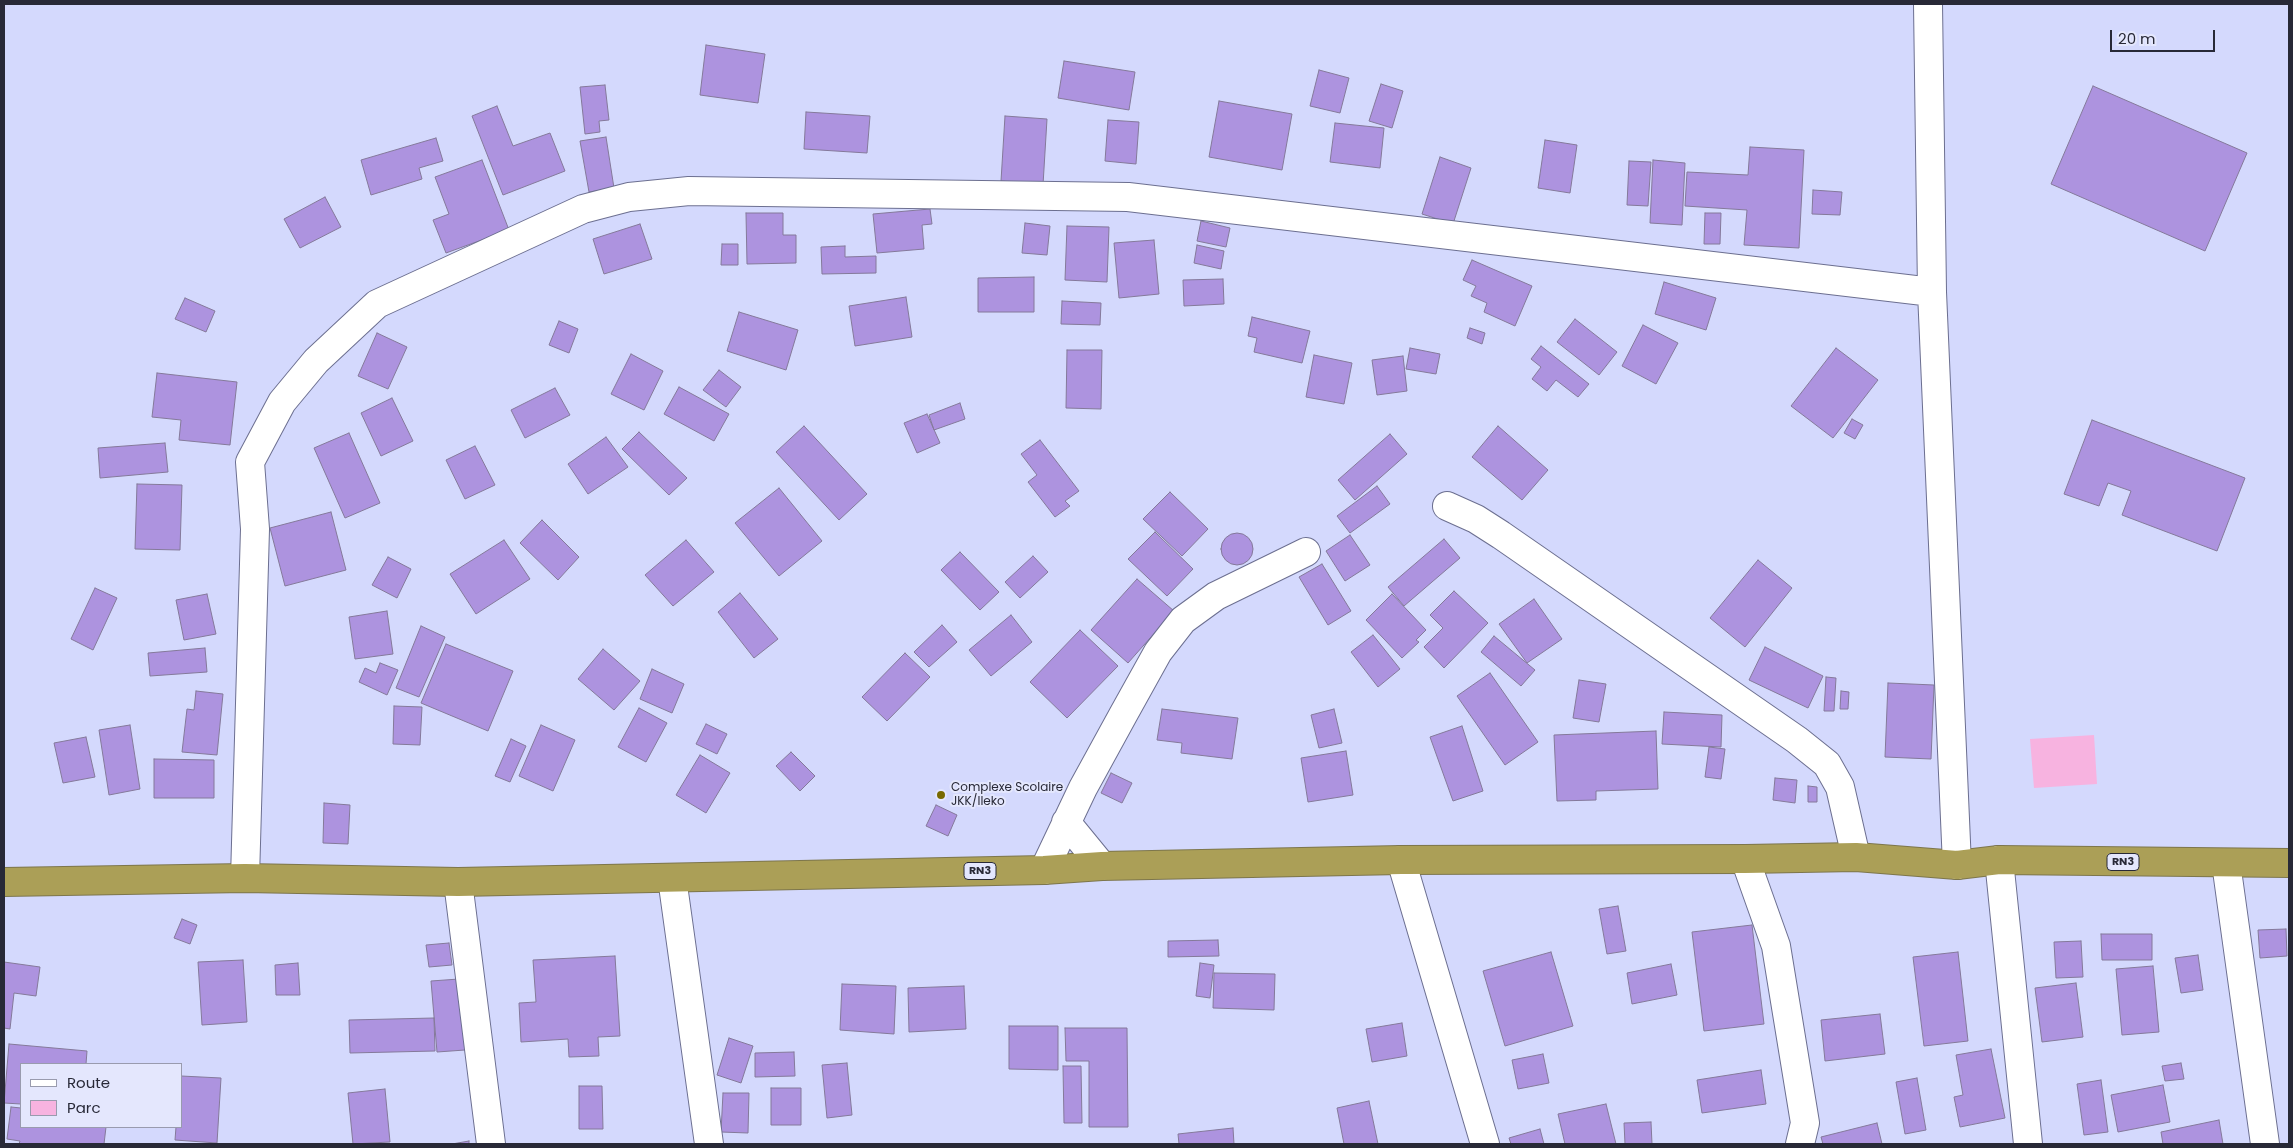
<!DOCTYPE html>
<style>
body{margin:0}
#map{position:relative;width:2293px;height:1148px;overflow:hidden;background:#d4d9fd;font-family:Poppins,sans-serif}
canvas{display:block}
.frame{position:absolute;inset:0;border:5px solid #282937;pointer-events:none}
.legend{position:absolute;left:20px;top:1063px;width:162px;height:65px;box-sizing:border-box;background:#e4e7fd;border:1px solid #999bae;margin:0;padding:6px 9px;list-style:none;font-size:15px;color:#282937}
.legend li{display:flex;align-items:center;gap:10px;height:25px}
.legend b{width:25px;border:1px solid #999bae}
.scale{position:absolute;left:2110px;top:30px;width:105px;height:22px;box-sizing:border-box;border:2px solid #282937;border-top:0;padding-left:6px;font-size:15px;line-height:18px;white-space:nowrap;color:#282937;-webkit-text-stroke:4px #e4e7fd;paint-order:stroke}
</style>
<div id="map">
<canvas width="2293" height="1148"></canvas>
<div class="frame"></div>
<ul class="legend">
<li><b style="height:6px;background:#fff"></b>Route</li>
<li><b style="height:14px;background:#f7b3e0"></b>Parc</li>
</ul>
<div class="scale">20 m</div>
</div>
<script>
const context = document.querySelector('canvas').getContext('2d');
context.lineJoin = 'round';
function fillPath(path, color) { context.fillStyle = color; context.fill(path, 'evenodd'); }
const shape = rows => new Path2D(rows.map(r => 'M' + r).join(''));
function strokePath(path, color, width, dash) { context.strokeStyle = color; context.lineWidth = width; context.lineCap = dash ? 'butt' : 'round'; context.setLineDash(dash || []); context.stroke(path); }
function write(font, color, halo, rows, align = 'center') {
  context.font = font + ' Poppins,sans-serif'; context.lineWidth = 4; context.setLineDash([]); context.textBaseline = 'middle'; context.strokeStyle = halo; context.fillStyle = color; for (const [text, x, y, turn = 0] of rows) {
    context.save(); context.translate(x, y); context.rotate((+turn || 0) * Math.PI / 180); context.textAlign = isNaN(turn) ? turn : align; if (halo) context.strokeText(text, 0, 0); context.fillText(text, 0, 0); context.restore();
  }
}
fillPath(shape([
 [2094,735,2097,784,2034,788,2030,739]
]), '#f7b3e0');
const building = shape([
 [706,45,765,54,758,103,700,95,706,45],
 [1064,61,1135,72,1129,110,1058,98,1064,61],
 [1319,70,1349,78,1340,113,1310,106,1319,70],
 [1381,84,1403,91,1392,128,1369,121,1381,84],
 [605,85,609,120,599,121,600,132,585,134,580,87,605,85],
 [2093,86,2247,153,2205,251,2051,184,2093,86],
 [1219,101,1292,114,1282,170,1209,157,1219,101],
 [497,106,513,146,550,133,565,171,503,195,472,116,497,106],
 [806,112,870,116,867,153,804,149,806,112],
 [1005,116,1047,119,1043,185,1001,181,1005,116],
 [1108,120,1139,122,1136,164,1105,161,1108,120],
 [1335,123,1384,128,1380,168,1330,162,1335,123],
 [606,137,614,188,589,192,580,141,606,137],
 [436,138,443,161,419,168,422,179,371,195,361,160,436,138],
 [1545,140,1577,145,1570,193,1538,188,1545,140],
 [1750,147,1804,150,1799,248,1744,245,1747,210,1685,206,1687,172,1748,175,1750,147],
 [1440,157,1471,168,1453,224,1422,214,1440,157],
 [482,160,509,230,446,253,433,220,449,214,435,177,482,160],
 [1653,160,1685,163,1682,225,1650,223,1653,160],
 [1629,161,1651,162,1648,206,1627,205,1629,161],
 [1813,190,1842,192,1840,215,1812,214,1813,190],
 [325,197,341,227,300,248,284,219,325,197],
 [930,209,932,224,922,225,924,249,877,253,873,214,930,209],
 [746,213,783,213,783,235,796,235,796,263,747,264,746,213],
 [1705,213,1721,213,1720,244,1704,244,1705,213],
 [1201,221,1230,228,1226,247,1197,241,1201,221],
 [1025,223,1050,226,1047,255,1022,253,1025,223],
 [640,224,652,259,604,274,593,239,640,224],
 [1067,226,1109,227,1107,282,1065,280,1067,226],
 [1154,240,1159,294,1119,298,1114,243,1154,240],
 [722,244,738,244,738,265,721,265,722,244],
 [1197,245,1224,251,1221,269,1194,263,1197,245],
 [845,246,845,257,876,256,876,273,822,274,821,247,845,246],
 [1472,260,1532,286,1515,326,1484,312,1487,303,1471,296,1476,286,1463,280,1472,260],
 [1034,277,1034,312,978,312,978,278,1034,277],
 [1223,279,1224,304,1184,306,1183,280,1223,279],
 [1664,282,1716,298,1706,330,1655,314,1664,282],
 [906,297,912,337,855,346,849,306,906,297],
 [185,298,215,311,206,332,175,319,185,298],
 [1062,301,1101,303,1100,325,1061,324,1062,301],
 [739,312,798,330,786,370,727,351,739,312],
 [1252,317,1310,331,1302,363,1254,352,1257,338,1248,336,1252,317],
 [1575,319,1617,352,1599,375,1557,342,1575,319],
 [559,321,578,329,569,353,549,345,559,321],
 [1643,325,1678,343,1656,384,1622,366,1643,325],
 [1470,328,1485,333,1482,344,1467,338,1470,328],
 [377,333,407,347,388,389,358,376,377,333],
 [1541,346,1589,384,1578,397,1556,380,1547,391,1532,379,1541,367,1531,359,1541,346],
 [1410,348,1440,354,1436,374,1406,369,1410,348],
 [1836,348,1878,380,1833,438,1791,406,1836,348],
 [1067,350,1102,350,1101,409,1066,408,1067,350],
 [631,354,663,371,644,410,611,394,631,354],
 [1314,355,1352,363,1344,404,1306,397,1314,355],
 [1403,356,1407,391,1377,395,1372,360,1403,356],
 [719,370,741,387,726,407,703,390,719,370],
 [157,373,237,382,230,445,179,440,181,420,152,417,157,373],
 [679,387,729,414,714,441,664,414,679,387],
 [555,388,570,415,525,438,511,410,555,388],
 [392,398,413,441,381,456,361,413,392,398],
 [960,403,965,419,934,430,929,415,960,403],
 [927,414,940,443,917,453,904,423,927,414],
 [1852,419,1863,425,1855,439,1844,433,1852,419],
 [2092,420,2245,478,2217,551,2122,515,2131,491,2108,483,2099,506,2064,494,2092,420],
 [804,426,867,494,839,520,776,452,804,426],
 [1498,426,1548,470,1522,500,1472,457,1498,426],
 [639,432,687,478,669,495,622,449,639,432],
 [349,433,380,503,345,518,314,448,349,433],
 [1390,434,1407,454,1355,500,1338,480,1390,434],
 [606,437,628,467,588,494,568,464,606,437],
 [1040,440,1079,491,1065,501,1070,506,1055,517,1028,482,1037,475,1021,454,1040,440],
 [165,443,168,472,100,478,98,448,165,443],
 [475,446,495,485,465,499,446,460,475,446],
 [137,484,182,485,180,550,135,549,137,484],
 [1377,486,1390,504,1350,533,1337,516,1377,486],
 [779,488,822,541,779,576,735,523,779,488],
 [1170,492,1208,529,1182,556,1143,519,1170,492],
 [331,512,346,570,285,586,270,528,331,512],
 [542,520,579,557,558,580,520,543,542,520],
 [1155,532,1193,569,1167,596,1128,559,1155,532],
 '1221 549a16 16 0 1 1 32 0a16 16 0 1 1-32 0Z',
 [1350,535,1370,565,1345,581,1326,551,1350,535],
 [1444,539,1460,558,1404,606,1388,587,1444,539],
 [504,540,530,579,476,614,450,574,504,540],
 [686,540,714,572,673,606,645,575,686,540],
 [960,552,999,592,980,610,941,570,960,552],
 [1033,556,1048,572,1020,598,1005,582,1033,556],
 [388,557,411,569,397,598,372,585,388,557],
 [1758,560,1792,588,1745,647,1710,618,1758,560],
 [1322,564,1351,611,1328,625,1299,577,1322,564],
 [1137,579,1174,611,1128,663,1091,630,1137,579],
 [95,588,117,598,93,650,71,639,95,588],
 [1454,591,1488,623,1444,668,1424,647,1443,628,1430,615,1454,591],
 [740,593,778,639,754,658,718,612,740,593],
 [207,594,216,634,184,640,176,600,207,594],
 [1392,594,1426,630,1416,640,1419,642,1402,658,1366,620,1392,594],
 [1534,599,1562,639,1527,663,1499,624,1534,599],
 [387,611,393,654,355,659,349,617,387,611],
 [1011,615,1032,642,991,676,969,650,1011,615],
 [942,625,957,642,929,667,914,652,942,625],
 [421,626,445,637,419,697,396,688,421,626],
 [1080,630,1118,666,1067,718,1030,682,1080,630],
 [1373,635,1400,669,1378,687,1351,652,1373,635],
 [1494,636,1535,670,1521,686,1481,652,1494,636],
 [446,644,513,671,488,731,421,703,446,644],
 [1765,647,1823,676,1808,708,1749,680,1765,647],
 [205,648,207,672,150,676,148,653,205,648],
 [603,649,640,681,614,710,578,679,603,649],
 [905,653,930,677,887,721,862,697,905,653],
 [380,663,398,670,387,695,359,682,365,668,376,673,380,663],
 [652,669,684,684,672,713,640,699,652,669],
 [1490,673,1538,742,1505,765,1457,696,1490,673],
 [1826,677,1836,678,1834,711,1824,711,1826,677],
 [1579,680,1606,684,1599,722,1573,718,1579,680],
 [1888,683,1934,685,1931,759,1885,757,1888,683],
 [196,691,223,694,217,755,182,752,187,709,194,710,196,691],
 [1841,691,1849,692,1848,709,1840,709,1841,691],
 [394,706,422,707,420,745,393,744,394,706],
 [639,708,667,723,646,762,618,747,639,708],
 [1162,709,1238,718,1232,759,1181,753,1182,743,1157,740,1162,709],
 [1334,709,1342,743,1319,748,1311,715,1334,709],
 [1664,712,1722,715,1721,747,1662,744,1664,712],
 [706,724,727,734,717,754,696,744,706,724],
 [130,725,140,789,109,795,99,730,130,725],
 [541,725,575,740,553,791,519,776,541,725],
 [1462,726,1483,791,1453,801,1430,737,1462,726],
 [1656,731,1658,789,1596,791,1596,800,1557,801,1554,735,1656,731],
 [86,737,95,777,63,783,54,743,86,737],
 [511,739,526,746,510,782,495,776,511,739],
 [1709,747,1725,749,1721,779,1705,777,1709,747],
 [1346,751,1353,795,1308,802,1301,758,1346,751],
 [791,752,815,776,800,791,776,766,791,752],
 [700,755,730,773,706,813,676,795,700,755],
 [154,759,214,760,214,798,154,798,154,759],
 [1111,773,1132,783,1122,803,1101,793,1111,773],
 [1775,778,1797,780,1795,803,1773,800,1775,778],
 [1808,786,1817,787,1817,802,1808,802,1808,786],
 [324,803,350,805,348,844,323,843,324,803],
 [936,805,957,815,948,836,926,826,936,805],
 [1618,906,1626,951,1607,954,1599,909,1618,906],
 [182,919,197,925,190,944,174,938,182,919],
 [1752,925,1764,1024,1704,1031,1692,932,1752,925],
 [2286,929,2287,956,2260,958,2258,930,2286,929],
 [2101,934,2152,934,2152,960,2102,960,2101,934],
 [1218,940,1219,956,1168,957,1168,941,1218,940],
 [2081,941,2083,977,2056,978,2054,942,2081,941],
 [449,943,452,965,429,967,426,945,449,943],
 [1551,952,1573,1026,1505,1046,1483,971,1551,952],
 [1958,952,1968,1041,1924,1046,1913,957,1958,952],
 [2198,955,2203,990,2181,993,2175,958,2198,955],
 [615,956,620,1036,598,1037,599,1056,569,1057,568,1039,521,1042,519,1003,536,1002,533,960,615,956],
 [243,960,247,1022,202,1025,198,962,243,960],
 [4,962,40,967,36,996,14,993,10,1029,4,1028,4,962],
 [298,963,300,995,276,995,275,965,298,963],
 [1200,963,1214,965,1210,998,1196,996,1200,963],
 [1671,964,1677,995,1632,1004,1627,973,1671,964],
 [2153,966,2159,1032,2122,1035,2116,969,2153,966],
 [1214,973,1275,974,1274,1010,1213,1008,1214,973],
 [459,979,465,1050,437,1052,431,981,459,979],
 [2076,983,2083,1037,2042,1042,2035,988,2076,983],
 [842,984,896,986,894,1034,840,1030,842,984],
 [964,986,966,1029,909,1032,908,988,964,986],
 [1880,1014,1885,1054,1825,1061,1821,1020,1880,1014],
 [434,1018,435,1051,350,1053,349,1020,434,1018],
 [1402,1023,1407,1056,1372,1062,1366,1029,1402,1023],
 [1009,1026,1058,1026,1058,1070,1009,1069,1009,1026],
 [1065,1028,1127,1028,1128,1127,1089,1127,1089,1061,1066,1061,1065,1028],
 [729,1038,753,1046,741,1083,717,1075,729,1038],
 [9,1044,87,1051,86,1064,21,1064,21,1104,4,1103,9,1044],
 [1991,1049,2005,1118,1960,1127,1954,1097,1963,1095,1956,1055,1991,1049],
 [794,1052,795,1076,755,1077,755,1053,794,1052],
 [1543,1054,1549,1083,1518,1089,1512,1060,1543,1054],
 [847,1063,852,1115,827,1118,822,1065,847,1063],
 [2181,1063,2184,1079,2165,1081,2162,1066,2181,1063],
 [1063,1066,1081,1066,1082,1123,1064,1123,1063,1066],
 [1761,1070,1766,1104,1702,1113,1697,1080,1761,1070],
 [181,1076,221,1078,217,1143,175,1140,176,1127,181,1127,181,1076],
 [1917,1078,1926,1130,1905,1134,1896,1082,1917,1078],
 [2101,1080,2108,1132,2084,1135,2077,1084,2101,1080],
 [2163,1085,2170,1122,2118,1132,2111,1095,2163,1085],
 [579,1086,602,1086,603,1129,579,1129,579,1086],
 [771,1088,801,1088,801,1125,771,1125,771,1088],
 [385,1089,390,1142,353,1144,348,1093,385,1089],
 [723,1093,749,1093,748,1133,721,1132,723,1093],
 [1369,1101,1378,1144,1344,1144,1337,1108,1369,1101],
 [1606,1104,1616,1144,1565,1144,1558,1114,1606,1104],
 [11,1107,21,1108,21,1127,106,1127,104,1144,19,1144,20,1141,7,1139,11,1107],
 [2219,1120,2223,1144,2163,1144,2161,1132,2219,1120],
 [1651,1122,1652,1144,1625,1144,1624,1123,1651,1122],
 [1877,1123,1882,1144,1823,1144,1821,1137,1877,1123],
 [1233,1128,1234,1144,1179,1144,1178,1134,1233,1128],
 [1540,1129,1544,1144,1511,1144,1509,1138,1540,1129],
 [469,1141,469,1144,452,1144,469,1141]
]);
fillPath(building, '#ad93df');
strokePath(building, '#84799a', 1);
const street = shape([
 [1928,4,1932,292,1957,865],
 [1447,506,1476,519,1501,535,1797,740,1827,764,1840,787,1856,857],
 [1066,822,1102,866],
 [1745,859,1776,946,1805,1123,1800,1144],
 [1401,860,1485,1144],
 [1999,860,2028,1144],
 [2226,863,2265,1144],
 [1044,870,1083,788,1123,715,1158,652,1183,620,1216,596,1306,552],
 [245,878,255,529,250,462,282,402,316,361,377,304,583,209,629,197,689,191,1128,197,1932,292],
 [672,878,709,1144],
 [458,882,491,1144]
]);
const highway = shape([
 [4,882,245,878,458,882,1044,870,1102,866,1401,860,1745,859,1856,857,1957,865,1999,860,2289,863]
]);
strokePath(street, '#6c6f90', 30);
strokePath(highway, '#7d764c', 30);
strokePath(street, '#fff', 28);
strokePath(highway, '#ab9f57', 28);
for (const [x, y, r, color] of [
 [941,795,5,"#786900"]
]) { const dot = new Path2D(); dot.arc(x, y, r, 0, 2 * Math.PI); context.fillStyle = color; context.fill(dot); strokePath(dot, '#e4e7fd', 2); }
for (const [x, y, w] of [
 [2123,862,32],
 [980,871,32]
]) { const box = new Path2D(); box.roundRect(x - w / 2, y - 8.5, w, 17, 4); context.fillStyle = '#e4e7fd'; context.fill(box); strokePath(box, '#282937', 1); }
write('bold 11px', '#282937', null, [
 ["RN3",2123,862],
 ["RN3",980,871]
]);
write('12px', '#282937', '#e4e7fd', [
 ["Complexe Scolaire",951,788],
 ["JKK/Ileko",951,802]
], 'left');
</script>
